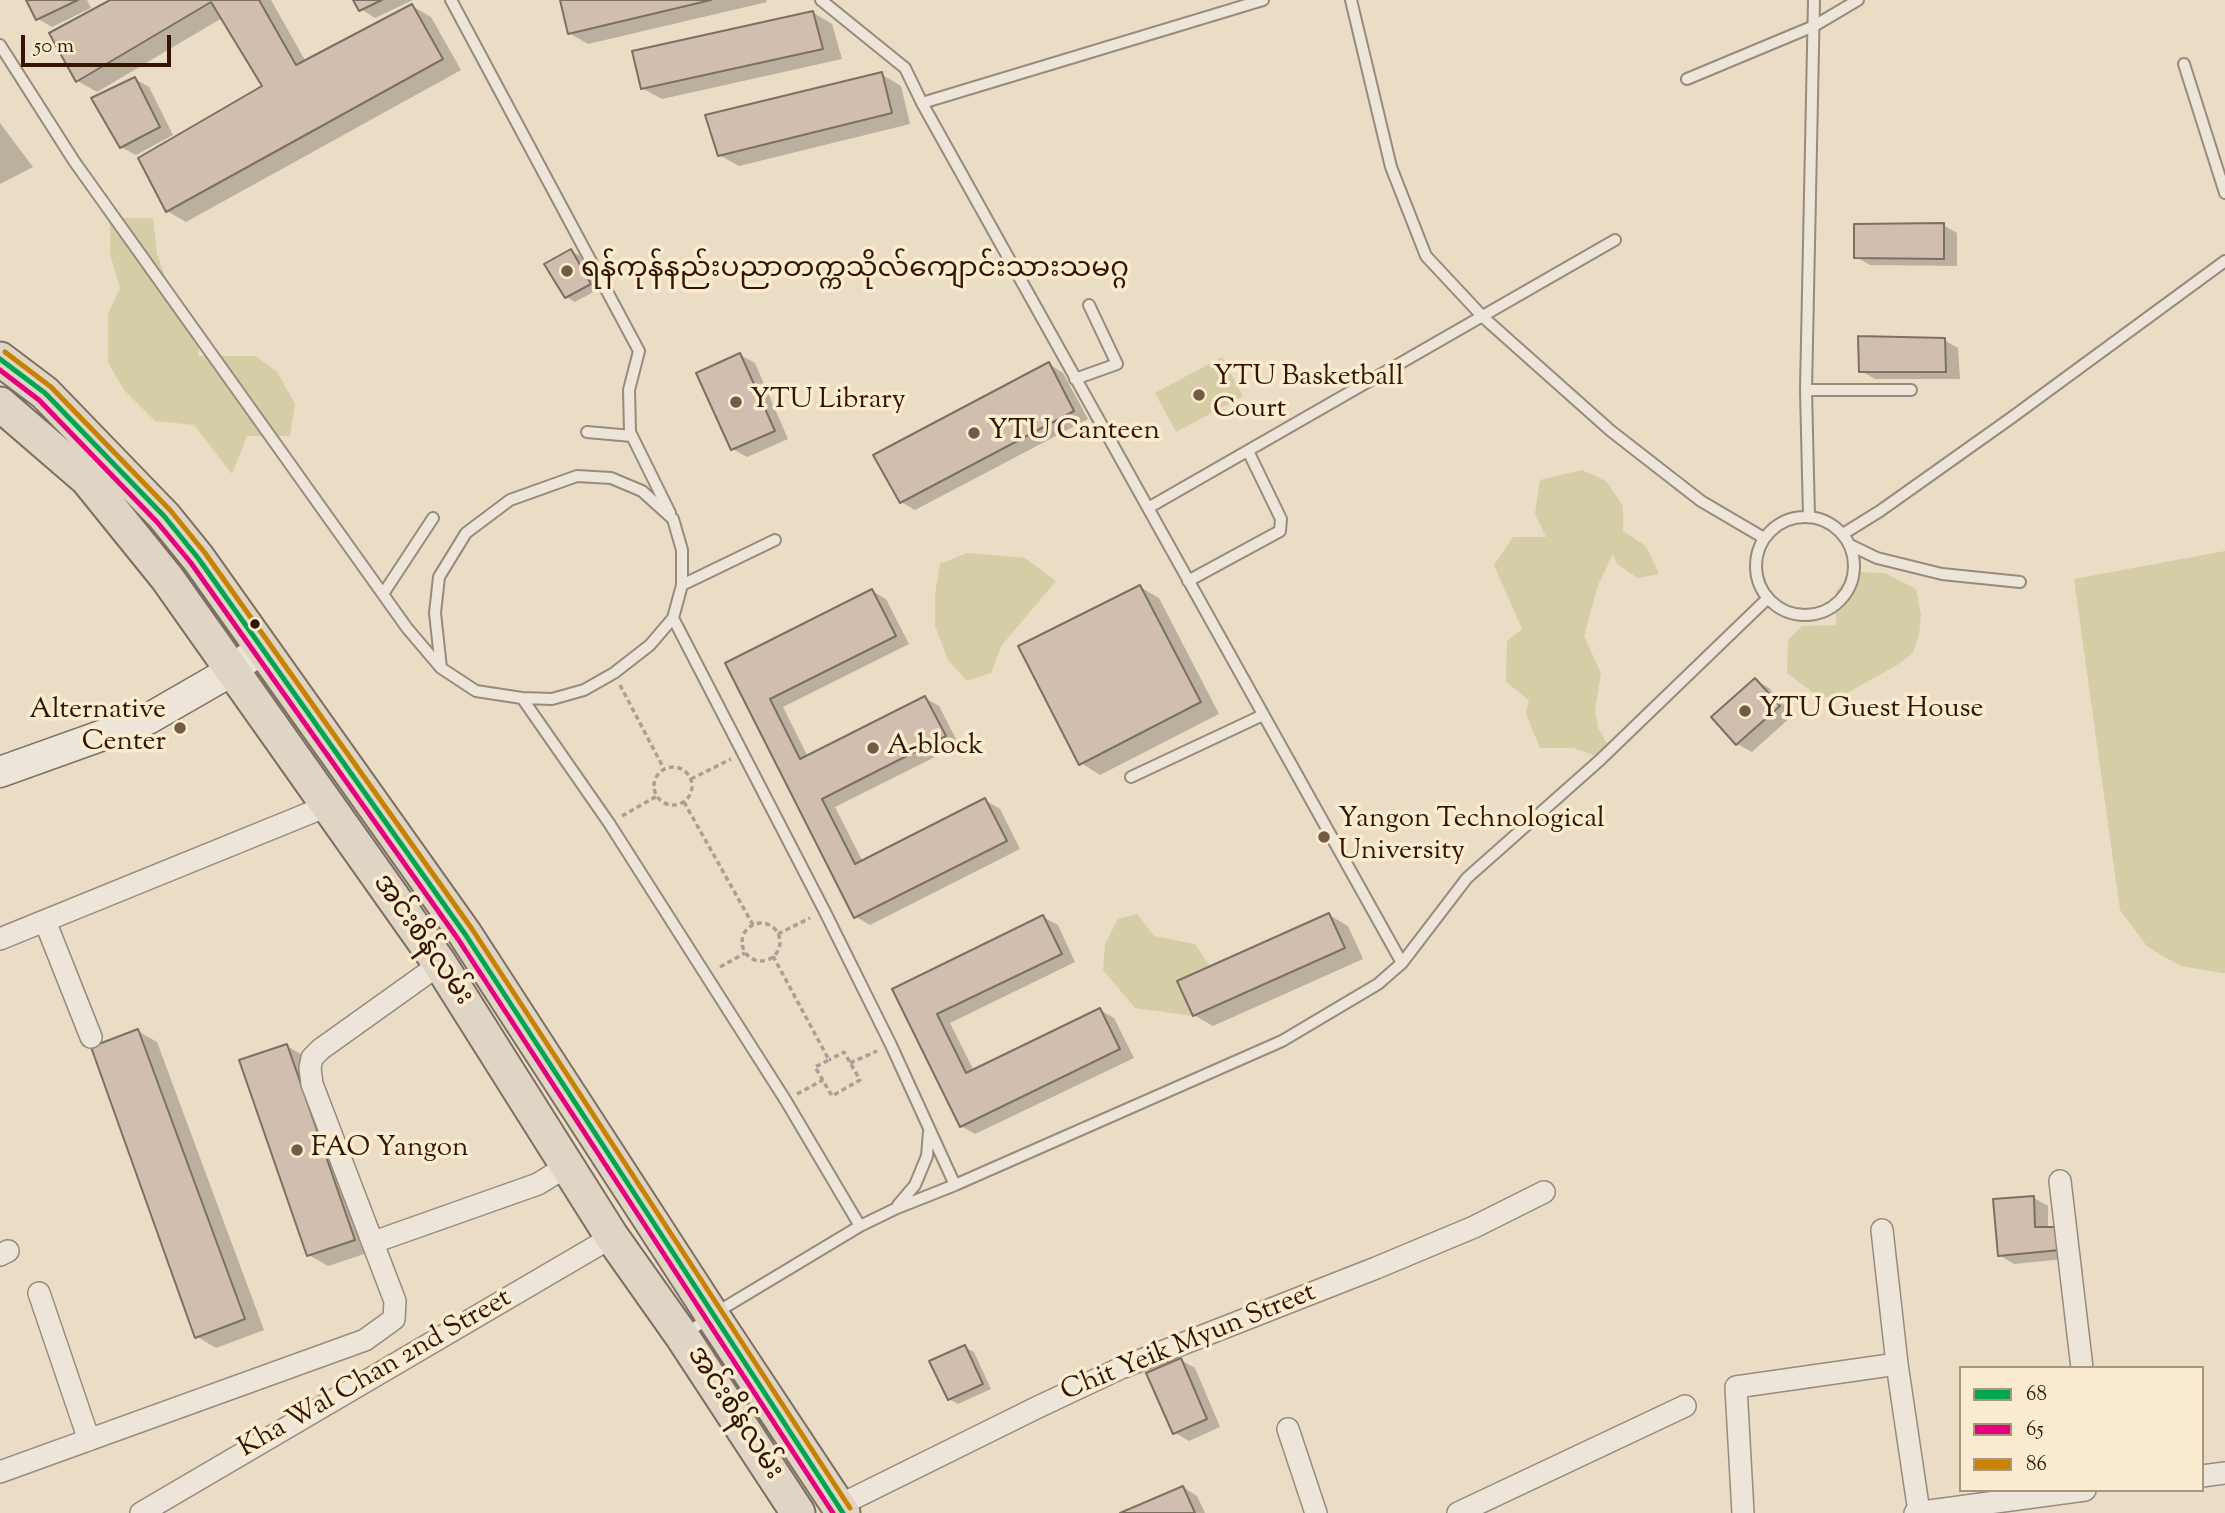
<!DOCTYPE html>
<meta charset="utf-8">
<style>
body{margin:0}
#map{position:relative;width:2225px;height:1513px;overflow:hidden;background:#eadcc5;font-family:"Sorts Mill Goudy",serif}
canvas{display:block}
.legend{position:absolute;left:1959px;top:1366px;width:245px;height:126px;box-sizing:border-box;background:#fbebd0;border:2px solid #ab957d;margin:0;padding:9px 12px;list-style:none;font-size:21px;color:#331500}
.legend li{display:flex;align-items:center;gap:14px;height:35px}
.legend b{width:35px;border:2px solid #ab957d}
.scale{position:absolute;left:21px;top:35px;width:150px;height:32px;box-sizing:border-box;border:4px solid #331500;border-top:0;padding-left:9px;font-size:21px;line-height:24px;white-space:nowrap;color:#331500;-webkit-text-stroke:5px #fbebd0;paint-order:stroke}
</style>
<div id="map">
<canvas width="2225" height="1513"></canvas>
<ul class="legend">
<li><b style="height:9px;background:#00a651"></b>68</li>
<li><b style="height:9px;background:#e5007d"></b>65</li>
<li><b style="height:9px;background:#c68200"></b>86</li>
</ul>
<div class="scale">50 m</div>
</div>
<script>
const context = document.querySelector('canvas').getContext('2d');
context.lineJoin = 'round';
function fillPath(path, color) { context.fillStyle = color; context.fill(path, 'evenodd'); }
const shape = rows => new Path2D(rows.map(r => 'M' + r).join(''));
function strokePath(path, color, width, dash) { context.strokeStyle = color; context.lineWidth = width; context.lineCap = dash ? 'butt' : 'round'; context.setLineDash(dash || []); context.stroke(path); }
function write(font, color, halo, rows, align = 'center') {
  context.font = font + ' "Sorts Mill Goudy","Noto Sans Myanmar",serif'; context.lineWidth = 7; context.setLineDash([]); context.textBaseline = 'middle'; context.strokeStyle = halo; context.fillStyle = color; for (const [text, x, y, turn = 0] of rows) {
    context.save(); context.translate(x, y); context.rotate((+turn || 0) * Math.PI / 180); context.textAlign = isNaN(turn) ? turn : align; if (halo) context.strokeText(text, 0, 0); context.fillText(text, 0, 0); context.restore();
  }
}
fillPath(shape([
 [110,218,153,218,157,254,174,301,202,329,198,356,256,356,277,372,295,404,290,436,247,436,232,474,194,425,155,421,125,391,108,363,108,314,120,288,110,254],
 [1222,357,1243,396,1176,432,1155,393],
 [1582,470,1606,481,1623,506,1623,531,1646,546,1659,574,1638,578,1617,564,1613,554,1598,585,1584,636,1601,673,1595,710,1598,728,1608,745,1597,756,1573,748,1540,748,1526,714,1529,700,1506,682,1507,641,1522,629,1494,565,1513,537,1546,537,1535,514,1540,480],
 [2225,551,2225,973,2222,973,2181,966,2161,955,2147,946,2120,910,2074,579],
 [967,553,1025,558,1056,581,1002,645,991,673,967,681,948,660,935,626,935,594,940,564],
 [1853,572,1885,573,1916,589,1921,615,1919,636,1912,654,1897,665,1845,694,1820,698,1787,673,1788,640,1802,626,1836,625,1836,591],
 [1137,914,1154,936,1195,944,1210,966,1177,981,1193,1016,1135,1008,1103,970,1105,944,1118,919]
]), '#d5cda5');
fillPath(shape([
 [28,0,87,0,91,8,52,27,38,19],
 [113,0,271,0,306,62,412,6,431,17,461,70,186,222,167,211,264,86,222,18,97,92,78,81,51,34],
 [355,0,413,0,375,18,361,9],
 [562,0,766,0,767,2,588,44,569,33],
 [812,12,832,24,842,59,662,99,642,88],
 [881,74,901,86,910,124,739,166,719,155],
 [135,79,149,87,173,135,136,155,121,147],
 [0,123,33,167,0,184],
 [1943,225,1957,233,1957,266,1870,265,1856,257],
 [571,251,580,256,599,289,575,302,566,297],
 [1944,340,1958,348,1960,379,1875,379,1861,371],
 [740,355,755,363,788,439,747,457,733,449],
 [1049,364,1063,373,1088,419,915,510,901,502],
 [1140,587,1159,598,1219,714,1100,775,1081,763],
 [872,591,886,599,909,644,783,707,808,757,925,698,939,706,959,745,835,807,863,862,985,800,1000,809,1020,849,870,925,856,917,727,664],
 [1755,680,1769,688,1793,715,1752,752,1737,744],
 [1329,915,1348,926,1363,959,1213,1026,1194,1015],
 [1043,917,1058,925,1075,962,950,1023,974,1071,1100,1010,1114,1018,1134,1058,975,1134,961,1126,894,990],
 [138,1031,157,1042,264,1330,216,1348,196,1336],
 [287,1046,306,1057,373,1251,328,1266,309,1255],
 [2034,1198,2048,1206,2048,1229,2073,1258,2014,1264,1999,1255],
 [965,1347,974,1352,991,1389,958,1404,949,1399],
 [1181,1360,1195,1368,1220,1427,1189,1441,1174,1432],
 [1183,1487,1197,1496,1205,1513,1124,1513]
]), '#0003');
const building = shape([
 [26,0,78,0,36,20,26,0],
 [110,0,259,0,296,65,412,4,443,59,166,212,138,158,262,86,211,2,76,82,49,33,110,0],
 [353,0,382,0,359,11,353,0],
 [560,0,711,0,568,34,560,0],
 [813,11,823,49,641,89,632,51,813,11],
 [882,72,892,113,718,156,705,115,882,72],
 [135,77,160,127,120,148,91,98,135,77],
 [1944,223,1944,259,1854,258,1854,224,1944,223],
 [571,249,591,284,565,298,544,264,571,249],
 [1858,336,1945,338,1946,372,1859,372,1858,336],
 [740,353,775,431,731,450,696,373,740,353],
 [1049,362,1074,411,900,503,873,455,1049,362],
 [1140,585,1201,702,1079,765,1018,646,1140,585],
 [872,589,896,636,770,699,800,759,925,696,946,736,822,799,855,864,985,798,1007,841,854,918,725,663,872,589],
 [1755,678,1780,706,1736,745,1711,717,1755,678],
 [1329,913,1345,948,1193,1016,1177,981,1329,913],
 [1043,915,1062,954,937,1014,966,1073,1100,1008,1120,1049,960,1127,892,989,1043,915],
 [138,1029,245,1319,195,1338,91,1047,138,1029],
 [287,1044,355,1240,307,1256,239,1060,287,1044],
 [2034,1196,2035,1227,2058,1227,2060,1250,1998,1256,1993,1199,2034,1196],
 [965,1345,983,1384,948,1400,929,1361,965,1345],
 [1181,1358,1207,1419,1173,1434,1146,1373,1181,1358],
 [1183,1486,1195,1513,1120,1513,1183,1486]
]);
fillPath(building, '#d1beae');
strokePath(building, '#7c7062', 2);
const lane = shape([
 [451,0,639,351,629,390,630,432,670,513],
 [821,0,905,68,922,103,1402,963],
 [1351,0,1391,167,1426,256,1483,317,1611,431,1701,501,1764,538],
 [0,45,74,161,407,628,441,668],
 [2184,64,2225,193],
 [1687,79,1814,26,1858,0],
 [922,103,1263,0],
 [1075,379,1117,364,1089,305],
 [1806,390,1911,390],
 [587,432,632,436],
 [577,476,611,478,642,491,673,519,682,550,682,585,673,618,650,645,614,673,584,690,552,699,522,698,476,691,441,668,435,613,439,577,466,533,510,500,577,476],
 [1148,508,1615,240],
 '1756 566a49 49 0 1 1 98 0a49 49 0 1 1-98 0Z',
 [1809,517,1806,390,1814,0],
 [1843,534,1880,511,2011,418,2225,261],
 [1850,545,1877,558,1942,574,2020,582],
 [1188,581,1280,531,1281,519,1248,451],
 [682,585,775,540],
 [383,594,433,518],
 [673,618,824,910,891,1045,955,1185],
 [522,698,609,823,786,1101,860,1226],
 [1131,777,1263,715],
 [898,1205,915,1185,927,1156,929,1132],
 [686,1334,712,1315,860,1226,897,1208,955,1185,1282,1041,1378,984,1402,963,1467,878,1600,760,1768,598]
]);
const street = shape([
 [45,921,91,1037],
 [0,939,327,806],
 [2060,1181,2082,1368],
 [1882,1230,1897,1364,1919,1512],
 [374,1242,538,1184,567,1166],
 [0,1255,8,1251],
 [39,1293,89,1440],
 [1288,1429,1316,1513],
 [0,1472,365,1340,394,1319,395,1301,312,1084,310,1068,312,1058,321,1049,440,964],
 [2202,1476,2225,1473],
 [838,1506,1038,1407,1121,1368,1376,1268,1474,1227,1544,1192],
 [141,1513,612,1237],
 [1458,1513,1685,1406],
 [1743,1513,1736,1387,1897,1364],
 [1915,1513,2085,1490]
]);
const secondary = shape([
 [0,772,148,719,233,670,261,648]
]);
const primary = shape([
 [0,359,45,393,164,516,198,558,465,934,712,1315,843,1513],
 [0,404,87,479,167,578,440,964,612,1237,682,1336,798,1513]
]);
strokePath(lane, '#968b7c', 14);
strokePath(street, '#968b7c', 24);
strokePath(secondary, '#7c7062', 33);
strokePath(primary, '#7c7062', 37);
strokePath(shape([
 [620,685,664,769],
 '654 786a19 19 0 1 1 38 0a19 19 0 1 1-38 0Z',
 [691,779,731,759],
 [684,802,753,925],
 [622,816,657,796],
 '742 942a19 19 0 1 1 38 0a19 19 0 1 1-38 0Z',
 [778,934,810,918],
 [773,956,829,1060,815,1067,832,1096,860,1080,844,1052,829,1060],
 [720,967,745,953],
 [850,1063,877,1051],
 [797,1094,823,1080]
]), '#a89f95', 3.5, [5, 3.5]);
strokePath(lane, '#ede5da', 10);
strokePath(street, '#ede5da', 21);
strokePath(secondary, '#ede5da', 30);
strokePath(primary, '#e0d5c5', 33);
strokePath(shape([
 [0,359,45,393,164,516,198,558,465,934,843,1513]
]), '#00a651', 5);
strokePath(shape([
 [0,370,39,400,157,522,191,563,458,939,833,1513]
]), '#e5007d', 5);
strokePath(shape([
 [5,352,51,387,170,510,205,553,472,929,850,1508]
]), '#c68200', 5);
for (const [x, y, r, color] of [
 [567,271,7,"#735b45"],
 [1199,395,7,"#735b45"],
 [736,402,7,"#735b45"],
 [974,433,7,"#735b45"],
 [255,624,6,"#331500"],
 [1745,711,7,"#735b45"],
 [180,728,7,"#735b45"],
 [873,748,7,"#735b45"],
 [1324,837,7,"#735b45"],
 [297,1150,7,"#735b45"]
]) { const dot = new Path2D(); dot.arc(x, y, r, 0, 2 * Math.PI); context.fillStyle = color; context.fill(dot); strokePath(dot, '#fbebd0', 2.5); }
write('28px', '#331500', '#fbebd0', [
 ["ရန်ကုန်နည်းပညာတက္ကသိုလ်ကျောင်းသားသမဂ္ဂ",581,271],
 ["YTU Basketball",1213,379],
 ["Court",1213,411],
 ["YTU Library",750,402],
 ["YTU Canteen",988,433],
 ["YTU Guest House",1759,711],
 ["Alternative",166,712,"right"],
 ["Center",166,744,"right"],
 ["A-block",887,748],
 ["Yangon Technological",1338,821],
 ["University",1338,853],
 ["FAO Yangon",311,1150]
], 'left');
write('28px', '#331500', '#fbebd0', [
 ["အင်းစိန်လမ်း",421,941,55],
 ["Chit Yeik Myun Street",1189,1344,-22],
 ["Kha Wal Chan 2nd Street",376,1375,-30],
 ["အင်းစိန်လမ်း",733,1414,57]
]);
</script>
